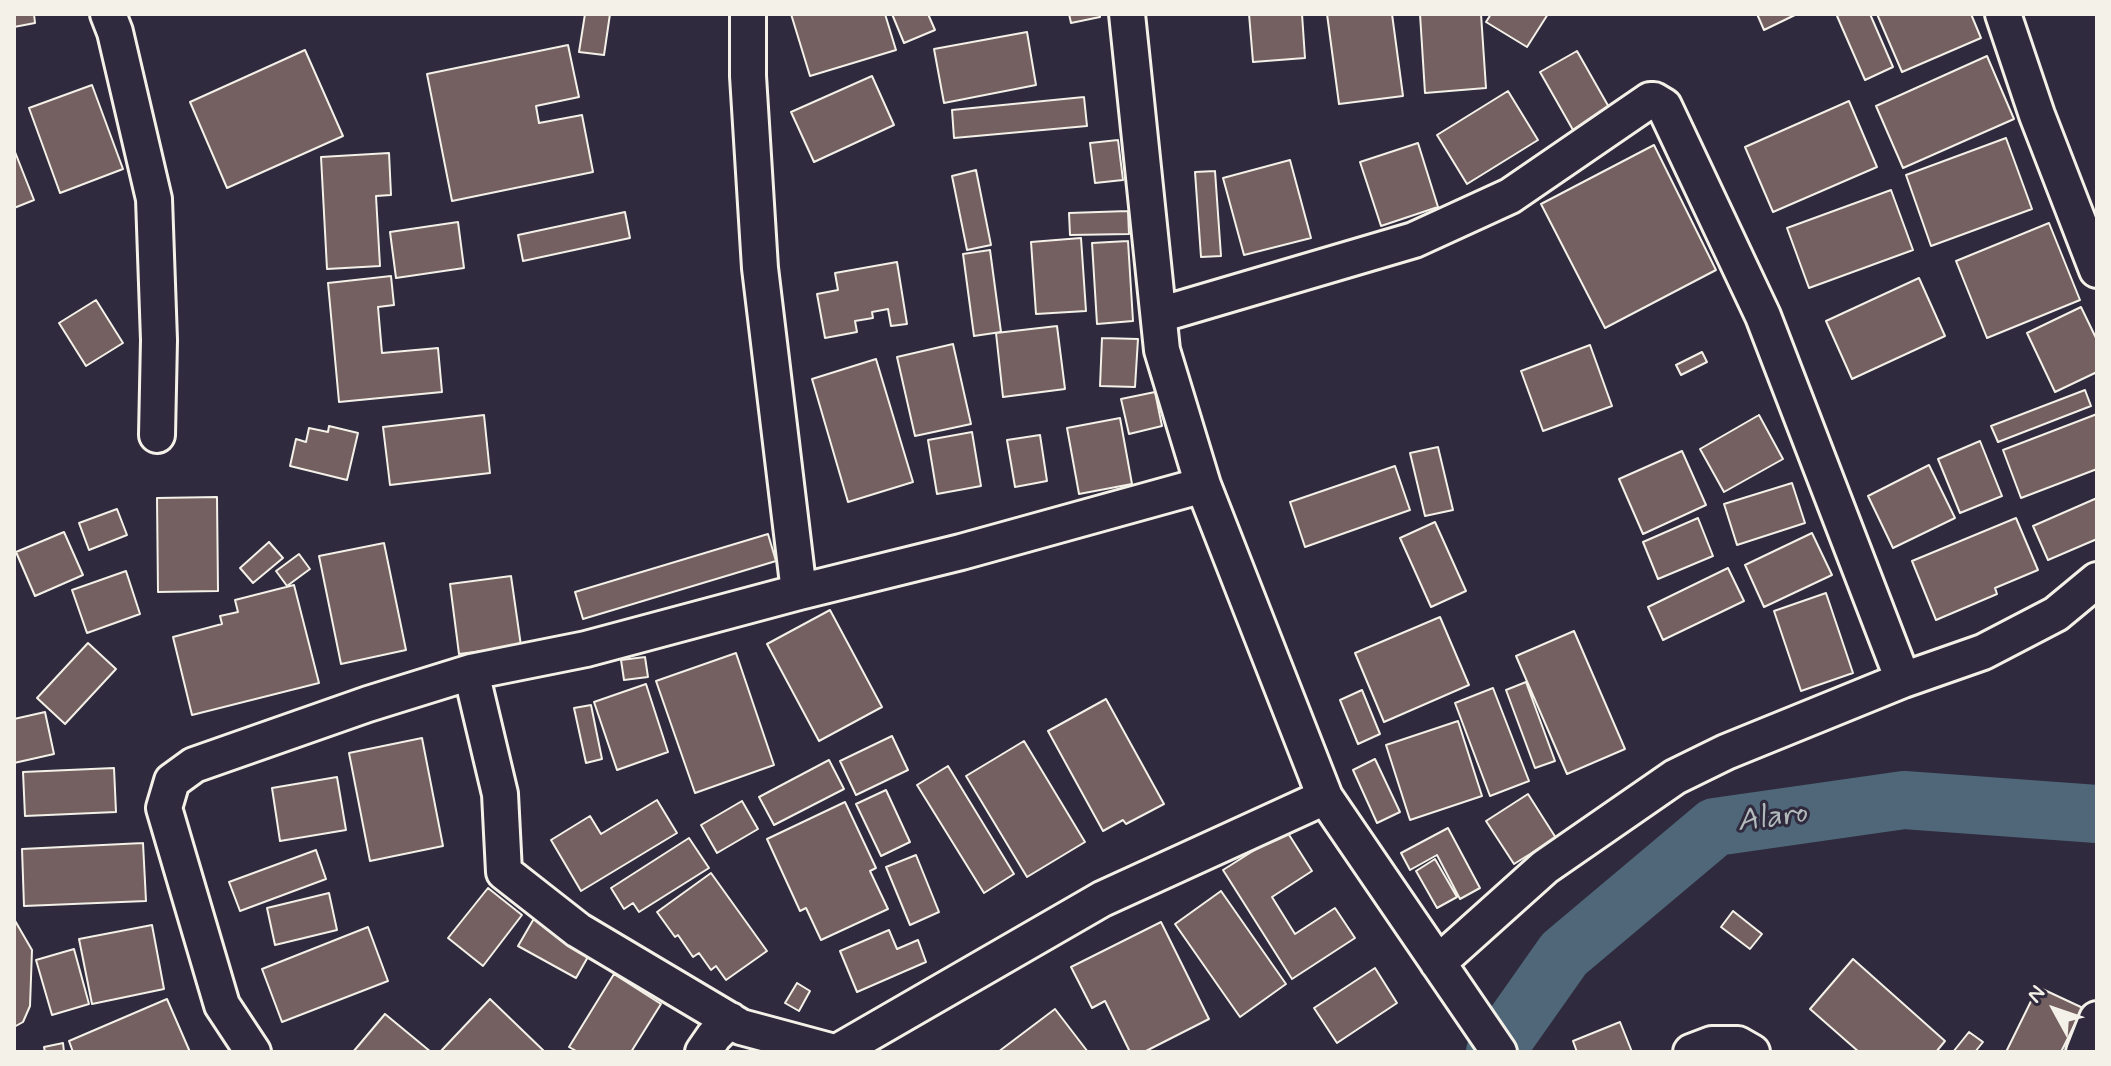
<!DOCTYPE html>
<style>
body{margin:0}
#map{position:relative;width:2111px;height:1066px;overflow:hidden;background:#2f2a3d;font-family:Mynerve,sans-serif}
canvas{display:block}
.frame{position:absolute;inset:0;border:16px solid #f4f1e8;pointer-events:none}
.north{position:absolute;left:2015px;top:970px;width:80px;height:80px;-webkit-text-stroke:6px #2f2a3d;paint-order:stroke;rotate:310deg;font-size:22px;font-weight:700;line-height:32px;text-align:center;color:#f4f1e8}
.north::after{content:'';display:block;margin:auto;width:28px;height:36px;background:#f4f1e8;clip-path:polygon(50% 0,100% 100%,50% 72%,0 100%)}
</style>
<div id="map">
<canvas width="2111" height="1066"></canvas>
<div class="frame"></div>
<div class="north">N</div>
</div>
<script>
const context = document.querySelector('canvas').getContext('2d');
context.lineJoin = 'round';
const shape = rows => new Path2D(rows.map(r => 'M' + r).join(''));
function strokePath(path, color, width, dash) { context.strokeStyle = color; context.lineWidth = width; context.lineCap = dash ? 'butt' : 'round'; context.setLineDash(dash || []); context.stroke(path); }
function fillPath(path, color) { context.fillStyle = color; context.fill(path, 'evenodd'); }
function write(font, color, halo, rows, align = 'center') {
  context.font = font + ' Mynerve,sans-serif'; context.lineWidth = 6; context.setLineDash([]); context.textBaseline = 'middle'; context.strokeStyle = halo; context.fillStyle = color; for (const [text, x, y, turn = 0] of rows) {
    context.save(); context.translate(x, y); context.rotate((+turn || 0) * Math.PI / 180); context.textAlign = isNaN(turn) ? turn : align; if (halo) context.strokeText(text, 0, 0); context.fillText(text, 0, 0); context.restore();
  }
}
strokePath(shape([
 [1495,1052,1564,954,1715,827,1904,800,2097,814]
]), '#4f6779', 58);
const building = shape([
 [14,14,34,14,35,23,14,27,14,14],
 [585,14,610,14,604,55,579,52,585,14],
 [791,14,885,14,896,50,810,76,791,14],
 [892,14,928,14,935,30,904,43,892,14],
 [1069,14,1100,14,1100,17,1071,23,1069,14],
 [1249,14,1302,14,1305,58,1253,62,1249,14],
 [1327,14,1392,14,1403,96,1339,104,1327,14],
 [1420,14,1481,14,1486,88,1425,93,1420,14],
 [1491,14,1548,14,1527,47,1486,22,1491,14],
 [1757,14,1797,14,1764,30,1757,14],
 [1841,14,1870,14,1893,67,1865,80,1837,16,1841,14],
 [1877,14,1971,14,1981,38,1902,72,1877,14],
 [1027,32,1036,85,944,103,934,49,1027,32],
 [568,45,579,97,536,106,539,123,582,115,593,172,452,201,427,74,568,45],
 [305,50,343,136,227,188,190,102,305,50],
 [1577,51,1610,109,1573,130,1540,72,1577,51],
 [1987,56,2014,119,1903,168,1876,106,1987,56],
 [872,76,894,125,814,162,791,112,872,76],
 [92,85,123,169,60,193,29,108,92,85],
 [1508,91,1538,140,1467,184,1437,135,1508,91],
 [1084,97,1087,126,954,138,952,110,1084,97],
 [1849,101,1877,167,1773,212,1745,147,1849,101],
 [2006,138,2032,209,1931,246,1906,175,2006,138],
 [1118,140,1123,180,1095,183,1090,143,1118,140],
 [1418,143,1438,207,1381,226,1360,162,1418,143],
 [1654,145,1716,270,1605,328,1541,204,1654,145],
 [15,152,34,200,14,208,14,152,15,152],
 [389,153,391,195,376,196,380,266,327,269,321,157,389,153],
 [1290,160,1311,238,1244,255,1223,178,1290,160],
 [976,170,991,245,967,250,952,176,976,170],
 [1215,171,1221,256,1201,257,1195,172,1215,171],
 [1891,190,1913,250,1809,288,1787,228,1891,190],
 [1128,211,1129,234,1070,235,1069,213,1128,211],
 [625,212,630,238,523,261,518,235,625,212],
 [458,222,464,268,396,278,390,232,458,222],
 [2049,223,2080,300,1987,338,1956,261,2049,223],
 [1081,238,1086,311,1036,314,1031,242,1081,238],
 [1128,241,1133,321,1097,324,1092,243,1128,241],
 [990,250,1001,332,974,336,963,254,990,250],
 [897,262,907,324,891,326,888,309,872,312,873,318,855,321,857,332,825,338,817,294,838,290,835,273,897,262],
 [391,276,394,305,378,307,382,353,438,348,442,392,339,402,328,283,391,276],
 [1919,278,1945,336,1852,379,1826,321,1919,278],
 [96,300,123,343,86,366,59,323,96,300],
 [2081,307,2097,340,2097,372,2055,392,2027,333,2081,307],
 [1057,326,1065,389,1003,397,996,333,1057,326],
 [1102,338,1138,339,1135,387,1100,386,1102,338],
 [953,344,971,424,915,436,897,357,953,344],
 [1590,345,1612,406,1543,431,1521,371,1590,345],
 [1702,352,1707,362,1681,375,1676,365,1702,352],
 [876,359,913,482,848,502,812,379,876,359],
 [2085,390,2091,406,1998,442,1991,426,2085,390],
 [1155,392,1162,426,1129,434,1121,399,1155,392],
 [2097,414,2097,469,2021,498,2003,450,2097,414],
 [484,415,490,473,390,485,383,427,484,415],
 [1759,415,1783,459,1724,492,1700,449,1759,415],
 [1120,418,1132,484,1079,494,1067,428,1120,418],
 [329,426,358,433,347,480,290,466,296,439,306,442,309,428,328,432,329,426],
 [972,432,981,486,937,494,928,440,972,432],
 [1040,435,1047,481,1015,487,1007,440,1040,435],
 [1980,441,2002,496,1960,513,1938,459,1980,441],
 [1438,447,1453,510,1425,516,1410,453,1438,447],
 [1682,451,1706,505,1643,534,1619,479,1682,451],
 [1929,465,1955,518,1893,548,1868,496,1929,465],
 [1395,466,1410,510,1305,547,1290,502,1395,466],
 [1792,483,1805,523,1737,545,1724,504,1792,483],
 [217,497,218,591,158,592,157,498,217,497],
 [2097,498,2097,539,2048,560,2033,526,2097,498],
 [117,509,127,535,89,550,79,523,117,509],
 [1698,518,1713,556,1658,579,1643,542,1698,518],
 [2016,518,2038,570,1995,588,1997,594,1936,620,1912,561,2016,518],
 [1435,522,1466,591,1431,607,1400,538,1435,522],
 [64,532,83,575,35,596,16,552,64,532],
 [1812,533,1832,575,1764,607,1745,565,1812,533],
 [768,534,776,561,583,619,575,592,768,534],
 [269,542,283,558,253,583,240,568,269,542],
 [384,543,406,650,341,664,319,556,384,543],
 [299,554,310,569,287,586,276,571,299,554],
 [1728,568,1744,601,1663,640,1648,607,1728,568],
 [126,571,140,614,87,633,72,590,126,571],
 [511,576,521,646,459,654,450,584,511,576],
 [294,585,319,683,192,715,173,637,222,624,220,616,238,612,235,600,294,585],
 [1826,593,1853,673,1801,691,1774,611,1826,593],
 [830,610,882,707,819,741,767,644,830,610],
 [1440,617,1469,685,1384,722,1355,653,1440,617],
 [1574,631,1625,749,1567,774,1516,656,1574,631],
 [88,643,116,669,65,724,37,698,88,643],
 [736,653,774,765,695,793,656,681,736,653],
 [645,657,648,677,624,680,621,660,645,657],
 [1526,682,1555,761,1535,768,1506,690,1526,682],
 [646,684,668,752,617,770,594,702,646,684],
 [1493,688,1529,781,1490,796,1455,703,1493,688],
 [1362,690,1380,734,1358,744,1340,700,1362,690],
 [1106,699,1164,804,1126,824,1123,820,1103,831,1048,731,1106,699],
 [591,705,602,759,586,763,574,708,591,705],
 [45,712,54,754,14,763,14,719,45,712],
 [1458,721,1482,796,1410,820,1386,745,1458,721],
 [892,736,908,770,856,795,840,761,892,736],
 [422,738,443,846,370,861,349,753,422,738],
 [1024,741,1085,842,1027,877,966,776,1024,741],
 [1375,759,1400,812,1377,823,1353,770,1375,759],
 [829,760,844,789,774,825,759,797,829,760],
 [948,766,1014,874,984,893,917,785,948,766],
 [114,768,116,812,25,816,23,772,114,768],
 [337,777,346,830,280,841,272,788,337,777],
 [886,790,910,842,881,856,856,804,886,790],
 [1528,794,1556,838,1514,864,1486,821,1528,794],
 [657,800,677,833,581,891,551,840,590,816,601,834,657,800],
 [742,801,758,829,717,853,701,825,742,801],
 [845,802,876,868,870,871,888,909,821,940,806,908,800,911,767,839,845,802],
 [1448,828,1480,888,1460,899,1437,855,1410,870,1401,853,1448,828],
 [1286,830,1312,871,1272,897,1295,934,1335,908,1355,938,1292,979,1223,870,1286,830],
 [689,838,709,868,639,912,633,903,624,909,611,888,689,838],
 [143,843,146,901,24,906,22,849,143,843],
 [316,850,326,879,240,911,229,882,316,850],
 [916,855,939,912,910,925,886,867,916,855],
 [1435,859,1457,897,1437,908,1416,871,1435,859],
 [711,873,767,951,726,980,716,966,711,970,699,953,693,957,678,935,675,937,657,912,711,873],
 [488,888,522,915,483,966,448,938,488,888],
 [1221,891,1286,984,1240,1017,1175,924,1221,891],
 [329,893,337,930,275,945,267,908,329,893],
 [1733,911,1762,934,1750,949,1721,927,1733,911],
 [536,915,593,948,576,978,518,946,536,915],
 [14,919,32,950,30,1006,23,1022,14,1027,14,919],
 [1161,922,1209,1019,1144,1052,1130,1052,1105,1001,1092,1008,1071,967,1161,922],
 [152,925,164,989,92,1004,79,939,152,925],
 [368,927,388,981,282,1022,262,969,368,927],
 [889,930,897,949,918,940,926,962,857,992,840,951,889,930],
 [74,949,89,1004,52,1015,36,960,74,949],
 [1853,959,1945,1041,1936,1052,1859,1052,1810,1009,1853,959],
 [1375,968,1397,1003,1337,1043,1314,1008,1375,968],
 [614,974,661,1004,631,1052,578,1052,569,1047,614,974],
 [797,983,810,991,799,1011,785,1003,797,983],
 [2038,987,2083,1008,2061,1052,2006,1052,2038,987],
 [167,999,190,1052,73,1052,69,1041,167,999],
 [490,999,545,1052,440,1052,490,999],
 [1055,1009,1088,1052,998,1052,1055,1009],
 [385,1014,431,1052,353,1052,385,1014],
 [1620,1022,1632,1052,1577,1052,1573,1041,1620,1022],
 [1969,1032,1983,1042,1975,1052,1953,1052,1969,1032],
 [63,1043,64,1052,45,1052,44,1047,63,1043]
]);
fillPath(building, '#746061');
strokePath(building, '#f4f1e8', 2);
const minor = shape([
 [108,14,115,32,154,199,159,340,157,435],
 [748,14,748,76,760,268,799,592],
 [1127,14,1162,350,1203,485,1325,797,1499,1052],
 [2003,14,2037,115,2097,270],
 [1159,315,1414,240,1510,196,1650,100,1654,100,1664,106,1763,316,1903,680],
 [471,672,500,794,504,872,578,930,741,1027,834,1052],
 [1438,963,1545,867,1675,777,1726,752,1903,680,1983,652,2056,614,2097,580],
 [253,1052,222,1005,164,808,172,781,194,765,368,704,471,672,586,649,799,592,961,552,1203,485],
 [703,1052,714,1036,730,1020],
 [837,1052,1102,899,1325,797],
 [1691,1052,1712,1044,1738,1044,1752,1052],
 [2084,1052,2097,1019]
]);
strokePath(minor, '#f4f1e8', 40);
strokePath(minor, '#2f2a3d', 34);
write('italic 32px', '#b2babc', '#2f2a3d', [
 ["Alaro",1772,819,-8]
]);
</script>
